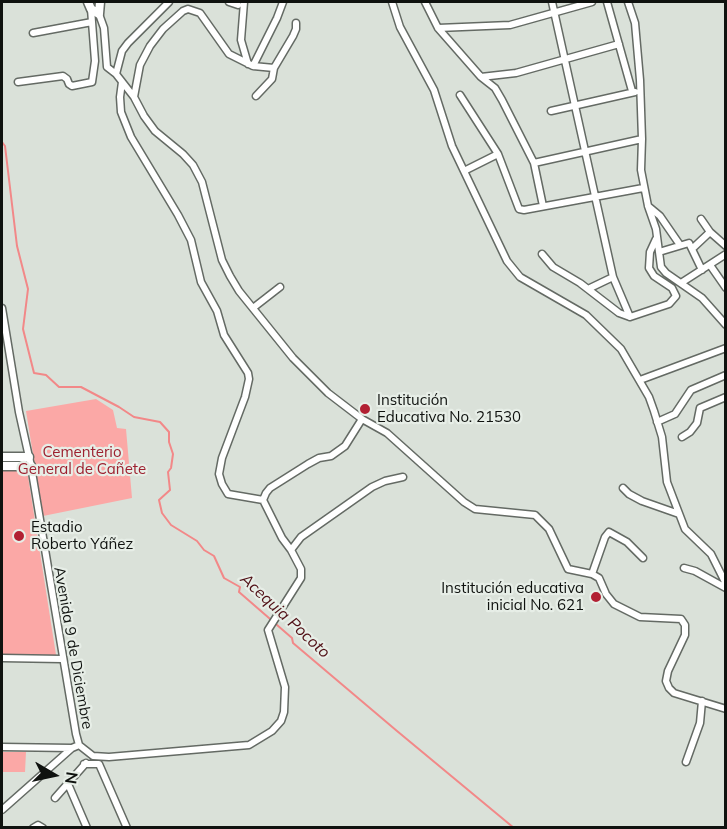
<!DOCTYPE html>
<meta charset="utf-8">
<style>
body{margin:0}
#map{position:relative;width:727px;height:829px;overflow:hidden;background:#dae1d9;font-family:Mulish,sans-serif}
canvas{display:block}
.frame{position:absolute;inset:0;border:3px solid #0f120f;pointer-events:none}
.north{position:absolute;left:24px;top:745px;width:60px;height:60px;-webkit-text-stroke:4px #e7eee7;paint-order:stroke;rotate:99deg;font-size:16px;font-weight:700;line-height:24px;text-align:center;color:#0f120f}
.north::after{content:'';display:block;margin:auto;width:21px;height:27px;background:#0f120f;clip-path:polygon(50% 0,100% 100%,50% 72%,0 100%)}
</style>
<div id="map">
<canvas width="727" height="829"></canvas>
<div class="frame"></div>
<div class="north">N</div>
</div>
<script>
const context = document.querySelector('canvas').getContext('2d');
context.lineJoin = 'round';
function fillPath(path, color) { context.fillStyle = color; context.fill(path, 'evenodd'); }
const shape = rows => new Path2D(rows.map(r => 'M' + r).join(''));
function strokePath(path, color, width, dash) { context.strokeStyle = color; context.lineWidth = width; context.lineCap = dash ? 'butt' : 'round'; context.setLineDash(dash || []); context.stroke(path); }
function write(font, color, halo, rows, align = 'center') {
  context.font = font + ' Mulish,sans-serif'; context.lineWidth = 4.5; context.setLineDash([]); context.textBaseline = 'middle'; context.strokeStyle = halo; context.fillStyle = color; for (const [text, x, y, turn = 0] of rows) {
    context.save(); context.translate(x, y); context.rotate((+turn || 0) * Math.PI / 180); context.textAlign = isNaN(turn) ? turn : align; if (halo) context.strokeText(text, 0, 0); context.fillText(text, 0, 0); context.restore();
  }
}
fillPath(shape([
 [96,399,113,410,117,428,126,429,132,498,43,516,26,411],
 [2,470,27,470,56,655,2,655],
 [2,752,26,752,25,772,2,772]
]), '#fba8a6');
strokePath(shape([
 [2,142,5,146,17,246,28,289,23,329,34,373,46,375,59,387,81,387,119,407,134,417,160,422,169,432,169,442,173,454,171,468,168,472,170,490,159,500,162,513,171,525,197,541,204,550,214,556,224,578,240,587,239,592,292,638,293,643,397,731,514,828]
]), '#f28888', 2);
const minor = shape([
 [229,2,238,5],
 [244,2,241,40,248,64],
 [392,2,400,27,434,90,452,146,507,261,520,277,586,315,621,349,649,397,654,411,662,437,667,482,685,529,711,554,726,584],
 [425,2,438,28,481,77,495,88,502,100,534,163,543,206],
 [552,2,613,277,630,317],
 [607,2,632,91],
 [628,2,635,23,640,80,642,139,641,170,648,206,656,229,661,267,666,273,702,298,726,325],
 [99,14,104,28,107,67,116,74,134,97,144,116,155,131,183,154,193,165,202,182,222,260,230,276,239,291,293,358,328,393,362,419,387,433,464,502,475,509,535,515,549,529,568,569,592,574,599,578,606,594,614,604,640,617,681,619,685,625,685,635,668,671,666,681,669,688,674,693,726,709],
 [438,28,510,25,592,2],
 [33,33,92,22],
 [253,66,274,68,293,36,296,29,296,23],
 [116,74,122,51,128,43,169,2],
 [481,77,516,73,619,44],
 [18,82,63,76,67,79,69,84,72,86,92,82,95,61,91,9],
 [122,82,120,97,121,112,131,137,178,215,191,240,201,282,217,311,224,335,248,373,249,379,245,397,222,458,219,474,222,484,228,494,263,500],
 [460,95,498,154,519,209,524,210,643,188],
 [256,96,272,79,274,68],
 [134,97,140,65,150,46,163,29,183,11,188,9,200,13,229,54,253,66,277,18,283,2],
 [551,111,635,92],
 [534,163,642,139],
 [464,171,498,154],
 [648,206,660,216,680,245],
 [701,219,710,232,726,246],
 [693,248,710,232],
 [659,252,689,243,702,270],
 [542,254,553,267,580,283,619,313,630,317,669,304,676,296,672,288,654,276,649,268,650,252,656,239],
 [710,265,726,288],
 [681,283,726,254],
 [588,289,613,277],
 [2,308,19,412,31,466,76,734,79,745,93,756,109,757,249,745,272,731,281,721,284,712,285,687,268,630,301,578,301,569,291,550,301,537,372,487,385,481,403,477],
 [253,308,280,287],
 [640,380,726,348],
 [657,422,675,414,691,390,726,375],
 [682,437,690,432,697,423,700,408,726,397],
 [623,488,629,494,642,501,679,514],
 [291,550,282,538,263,500,266,493,270,488,308,464,319,458,331,456,345,446,362,419],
 [684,568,695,571,726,588],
 [592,574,605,537,609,532,627,542,643,558],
 [2,658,62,659],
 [2,747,72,748],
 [686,762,700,723,702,701],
 [84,764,99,764,127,828],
 [68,784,87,828],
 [55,798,86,763],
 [2,810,72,748,79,745],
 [33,828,38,825,43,828]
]);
const tertiary = shape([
 [88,2,91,9,99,14,100,2],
 [2,457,29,457],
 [2,466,31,466]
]);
strokePath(minor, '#646a64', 9);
strokePath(tertiary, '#646a64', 11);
strokePath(minor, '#fff', 6);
strokePath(tertiary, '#fff', 8);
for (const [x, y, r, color] of [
 [365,409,6,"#b22033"],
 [19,536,6,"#b22033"],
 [596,597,6,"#b22033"]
]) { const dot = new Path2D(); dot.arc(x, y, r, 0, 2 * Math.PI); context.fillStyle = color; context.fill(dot); strokePath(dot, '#e7eee7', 2); }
write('15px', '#0f120f', '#e7eee7', [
 ["Institución",377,400],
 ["Educativa No. 21530",377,417],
 ["Estadio",31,527],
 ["Roberto Yáñez",31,544],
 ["Institución educativa",584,588,"right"],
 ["inicial No. 621",584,605,"right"]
], 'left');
write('15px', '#9d202f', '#e7eee7', [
 ["Cementerio",82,452],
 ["General de Cañete",82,469]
]);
write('15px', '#0f120f', '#e7eee7', [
 ["Avenida 9 de Diciembre",73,648,80]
]);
write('italic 16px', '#4f0e14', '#e7eee7', [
 ["Acequia Pocoto",285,616,43]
]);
</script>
